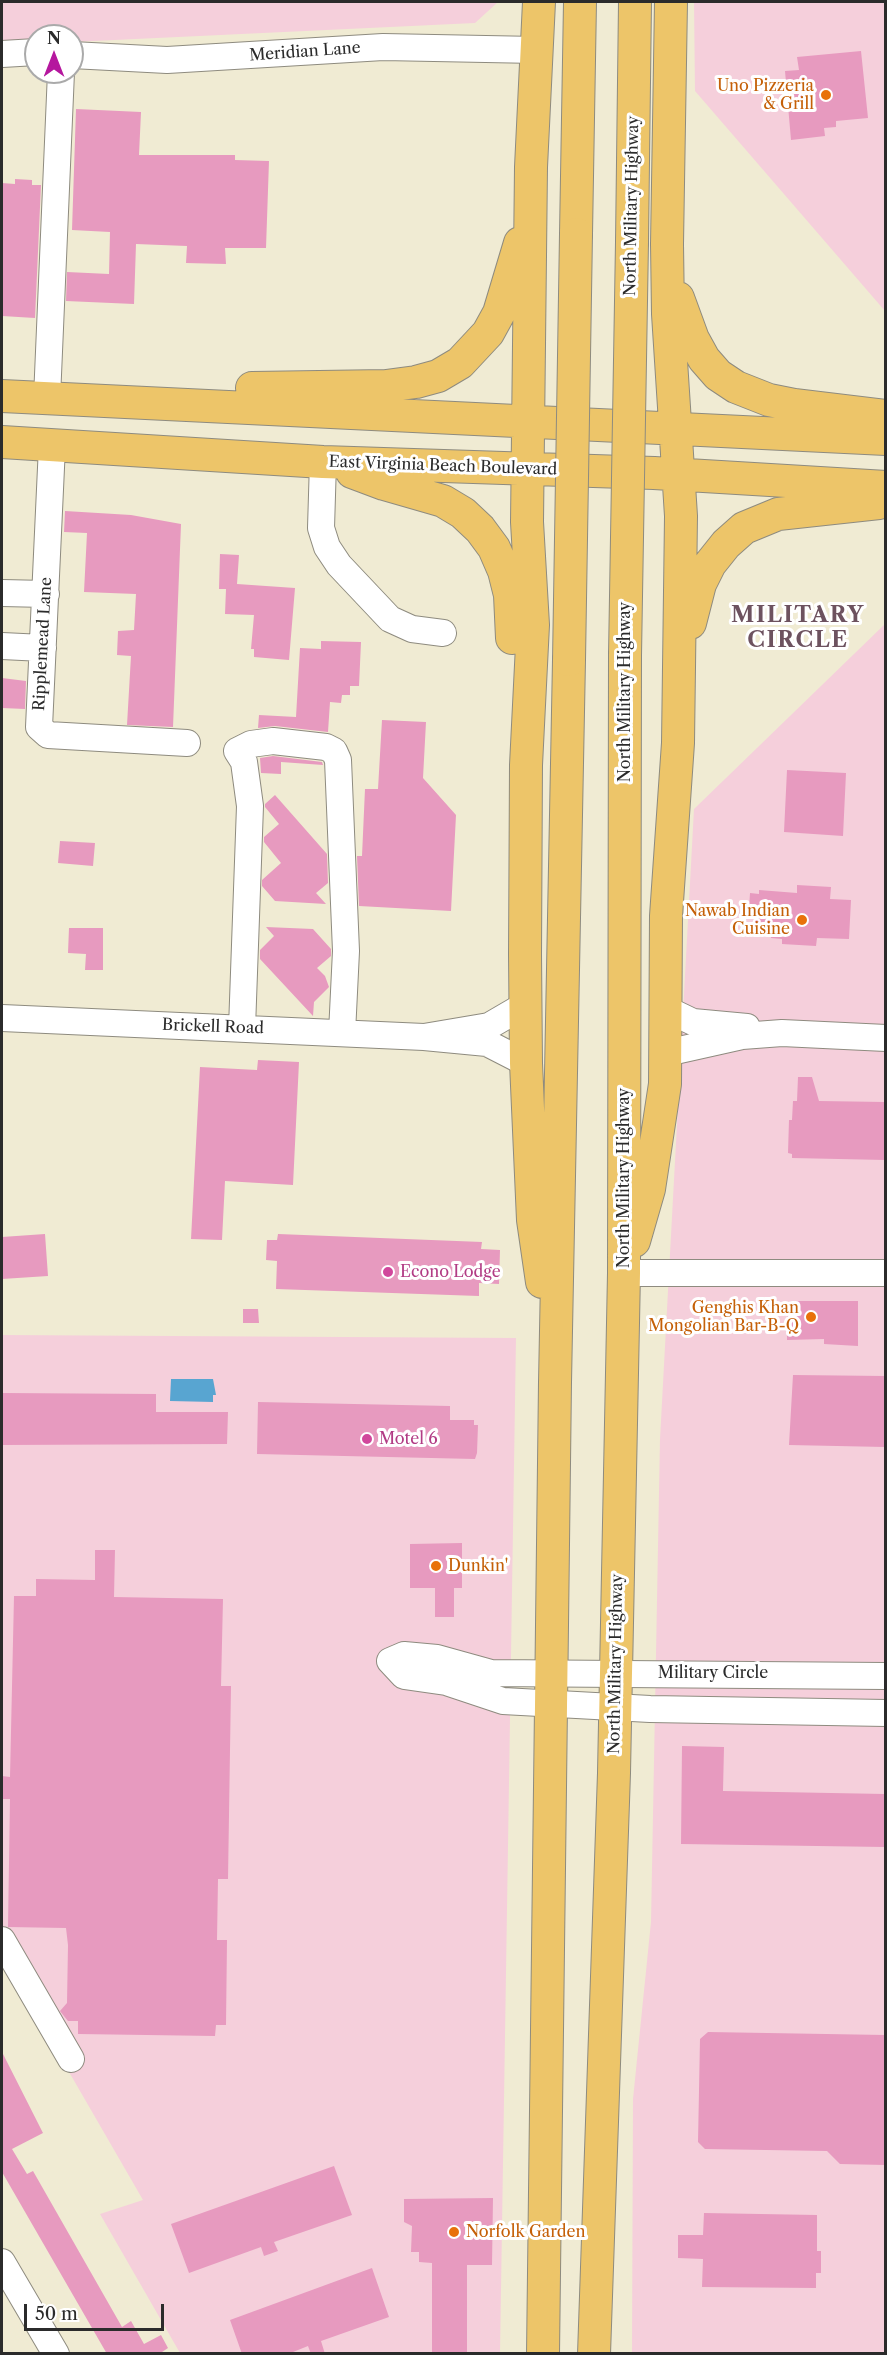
<!DOCTYPE html>
<style>
body{margin:0}
#map{position:relative;width:887px;height:2355px;overflow:hidden;background:#f0ebd3;font-family:"Libre Caslon Text",serif}
canvas{display:block}
.frame{position:absolute;inset:0;border:3px solid #2b2b2b;pointer-events:none}
.north{position:absolute;left:24px;top:24px;width:60px;height:60px;box-sizing:border-box;background:#fff;border:2px solid #aaa;border-radius:50%;rotate:0deg;font-size:16px;font-weight:700;line-height:24px;text-align:center;color:#2b2b2b}
.north::after{content:'';display:block;margin:auto;width:21px;height:27px;background:#b5179e;clip-path:polygon(50% 0,100% 100%,50% 72%,0 100%)}
.scale{position:absolute;left:24px;top:2304px;width:140px;height:27px;box-sizing:border-box;border:3px solid #2b2b2b;border-top:0;padding-left:8px;font-size:18px;line-height:21px;white-space:nowrap;color:#2b2b2b;-webkit-text-stroke:4px #fff;paint-order:stroke}
</style>
<div id="map">
<canvas width="887" height="2355"></canvas>
<div class="frame"></div>
<div class="north">N</div>
<div class="scale">50 m</div>
</div>
<script>
const context = document.querySelector('canvas').getContext('2d');
context.lineJoin = 'round';
function fillPath(path, color) { context.fillStyle = color; context.fill(path, 'evenodd'); }
const shape = rows => new Path2D(rows.map(r => 'M' + r).join(''));
function strokePath(path, color, width, dash) { context.strokeStyle = color; context.lineWidth = width; context.lineCap = dash ? 'butt' : 'round'; context.setLineDash(dash || []); context.stroke(path); }
function write(font, color, halo, rows, align = 'center') {
  context.font = font + ' "Libre Caslon Text",serif'; context.lineWidth = 6; context.setLineDash([]); context.textBaseline = 'middle'; context.strokeStyle = halo; context.fillStyle = color; for (const [text, x, y, turn = 0] of rows) {
    context.save(); context.translate(x, y); context.rotate((+turn || 0) * Math.PI / 180); context.textAlign = isNaN(turn) ? turn : align; if (halo) context.strokeText(text, 0, 0); context.fillText(text, 0, 0); context.restore();
  }
}
fillPath(shape([
 [2,2,498,2,475,23,72,42,72,36,36,36,36,44,2,45],
 [694,2,885,2,885,311,695,91],
 [885,624,885,2353,632,2354,633,2099,651,1922,660,1439,694,809],
 [2,1335,516,1338,500,2353,180,2353,100,2214,143,2200,2,1956]
]), '#f5cfdb');
fillPath(shape([
 [171,1379,213,1379,216,1395,213,1395,213,1402,170,1401]
]), '#58a5d1');
fillPath(shape([
 [861,51,868,118,836,121,836,127,824,128,825,136,791,140,785,71,799,70,797,57],
 [76,109,141,112,139,155,235,155,235,160,269,161,266,248,225,248,226,264,186,263,187,246,136,244,134,304,66,301,67,272,109,274,110,232,72,230],
 [15,179,32,180,32,185,41,185,35,318,2,316,2,183,15,184],
 [65,511,131,515,181,524,173,727,127,725,131,656,117,655,118,631,134,630,136,594,84,592,87,533,64,532],
 [220,554,239,555,237,584,295,588,289,660,254,657,254,649,251,649,254,615,225,614,226,589,219,589],
 [321,641,361,642,359,686,350,686,350,695,342,695,341,703,330,702,328,732,275,726,258,728,259,715,296,717,300,648,321,649],
 [2,678,26,681,25,709,2,708],
 [382,720,426,722,423,778,456,815,451,911,359,906,357,856,362,856,365,789,378,789],
 [273,756,322,762,323,765,281,762,281,774,261,773,260,758],
 [787,770,846,773,843,836,784,832],
 [275,795,327,854,328,883,316,893,326,904,275,901,262,886,262,880,281,863,264,842,264,837,279,824,265,807,265,804],
 [60,841,95,843,93,866,58,863],
 [797,885,831,887,830,899,851,900,849,939,817,938,816,946,782,944,782,939,771,938,772,930,754,930,755,911,749,910,750,893,759,894,759,890,797,893],
 [266,927,313,929,331,949,331,956,317,968,325,976,329,987,314,1002,313,1016,260,959,260,950,274,936],
 [69,928,103,928,103,970,85,970,86,954,68,953],
 [258,1060,299,1062,293,1185,225,1181,222,1240,191,1239,200,1067,257,1070],
 [798,1077,812,1077,819,1101,885,1102,885,1160,792,1158,792,1154,788,1153,789,1120,792,1120,793,1101,797,1101],
 [45,1234,48,1276,2,1279,2,1237],
 [278,1234,482,1242,481,1249,500,1250,499,1284,479,1283,479,1296,276,1289,277,1261,266,1260,267,1240,277,1240],
 [794,1301,858,1301,858,1346,824,1344,824,1339,787,1340,787,1303],
 [243,1309,258,1309,259,1323,243,1323],
 [793,1375,885,1376,885,1447,789,1445],
 [2,1393,156,1394,156,1412,228,1412,227,1444,2,1445],
 [258,1402,450,1406,450,1420,474,1420,474,1425,478,1425,477,1453,475,1459,257,1454],
 [462,1543,462,1588,454,1588,454,1617,435,1617,435,1588,410,1588,410,1544],
 [95,1550,115,1550,114,1597,223,1599,221,1686,231,1686,228,1879,218,1879,217,1940,227,1940,226,2025,216,2025,215,2036,78,2034,78,2021,68,2021,60,2011,67,2003,68,1945,66,1928,8,1927,10,1799,2,1799,2,1776,10,1777,14,1596,36,1596,36,1579,95,1580],
 [682,1746,724,1747,723,1791,885,1794,885,1847,681,1844],
 [708,2032,885,2035,885,2165,840,2164,827,2151,705,2149,698,2142,700,2039],
 [2,2052,43,2133,12,2149,27,2174,33,2171,122,2327,131,2321,144,2344,161,2335,168,2348,159,2354,107,2354,2,2172],
 [334,2166,352,2215,274,2242,278,2251,264,2256,261,2247,189,2273,171,2224],
 [493,2198,492,2265,467,2265,467,2354,432,2354,432,2263,419,2262,419,2252,411,2252,412,2226,404,2222,404,2199],
 [704,2213,817,2215,817,2251,821,2251,821,2273,816,2273,816,2288,702,2287,703,2259,678,2258,678,2235,703,2235],
 [372,2268,389,2317,321,2341,325,2354,311,2354,308,2346,288,2354,242,2354,230,2320]
]), '#e79abf');
const minor = shape([
 [2,54,36,52],
 [72,55,167,60,383,47,537,50],
 [47,398,61,72],
 [52,446,39,727,48,735,187,743],
 [323,462,321,528,327,547,339,565,390,619,412,629,443,633],
 [2,593,46,594],
 [2,646,43,648],
 [525,1005,489,1026,424,1037,487,1043,526,1063],
 [666,1009,693,1022,747,1027],
 [2,1018,424,1037],
 [242,1028,250,806,244,762,237,751,251,744,273,741,326,747,334,751,338,760,346,951,342,1033],
 [666,1053,742,1036,782,1033,886,1038],
 [624,1273,886,1273],
 [886,1676,491,1673,437,1658,404,1655,390,1661,404,1676,446,1682,503,1701,650,1709,886,1713],
 [2,1940,71,2059],
 [2,2262,56,2354]
]);
const major = shape([
 [539,2,531,167,527,522,533,625,526,765,525,954,526,1063,533,1220,542,1282],
 [576,234,580,2],
 [632,242,635,2],
 [678,298,693,339,704,359,718,375,736,387,769,400,794,405,886,416],
 [252,388,386,386,416,382,438,376,460,363,488,333,499,313,520,243],
 [2,396,886,439],
 [2,442,323,462,654,473,886,487],
 [352,472,384,484,443,501,463,513,480,529,494,548,504,571,510,595,512,638],
 [690,623,700,584,710,564,726,544,744,528,778,514,879,503],
 [634,1241,649,1189,665,1084,666,916,678,743,681,516,668,314,667,244,671,2],
 [543,2354,555,1382,569,660],
 [594,2354,614,1773,624,1273,625,655]
]);
strokePath(minor, '#8e8b7f', 28);
strokePath(major, '#8e8b7f', 34);
strokePath(minor, '#fff', 26);
strokePath(major, '#edc569', 32);
const majorBridge = shape([
 [625,655,632,242],
 [569,660,576,234]
]);
strokePath(majorBridge, '#8e8b7f', 34, []);
strokePath(majorBridge, '#edc569', 32);
for (const [x, y, r, color] of [
 [826,95,6,"#e8710a"],
 [802,920,6,"#e8710a"],
 [388,1272,6,"#d1479c"],
 [811,1317,6,"#e8710a"],
 [367,1439,6,"#d1479c"],
 [436,1566,6,"#e8710a"],
 [454,2232,6,"#e8710a"]
]) { const dot = new Path2D(); dot.arc(x, y, r, 0, 2 * Math.PI); context.fillStyle = color; context.fill(dot); strokePath(dot, '#fff', 2); }
write('16px', '#2b2b2b', '#fff', [
 ["Meridian Lane",305,52,-4],
 ["North Military Highway",632,206,-89],
 ["East Virginia Beach Boulevard",443,466,2],
 ["Ripplemead Lane",43,644,-87],
 ["North Military Highway",625,692,-90],
 ["Brickell Road",213,1027,2],
 ["North Military Highway",624,1178,-90],
 ["North Military Highway",616,1664,-89],
 ["Military Circle",713,1673]
]);
write('16px', '#c56008', '#fff', [
 ["Uno Pizzeria",814,86],
 ["& Grill",814,104],
 ["Nawab Indian",790,911],
 ["Cuisine",790,929],
 ["Genghis Khan",799,1308],
 ["Mongolian Bar-B-Q",799,1326],
 ["Dunkin'",448,1566,"left"],
 ["Norfolk Garden",466,2232,"left"]
], 'right');
write('16px', '#b23c85', '#fff', [
 ["Econo Lodge",400,1272],
 ["Motel 6",379,1439]
], 'left');
context.letterSpacing = '1.5px';
write('bold 22px', '#6d525f', '#fff', [
 ["MILITARY",798,616],
 ["CIRCLE",798,641]
]);
context.letterSpacing = '0px';
</script>
